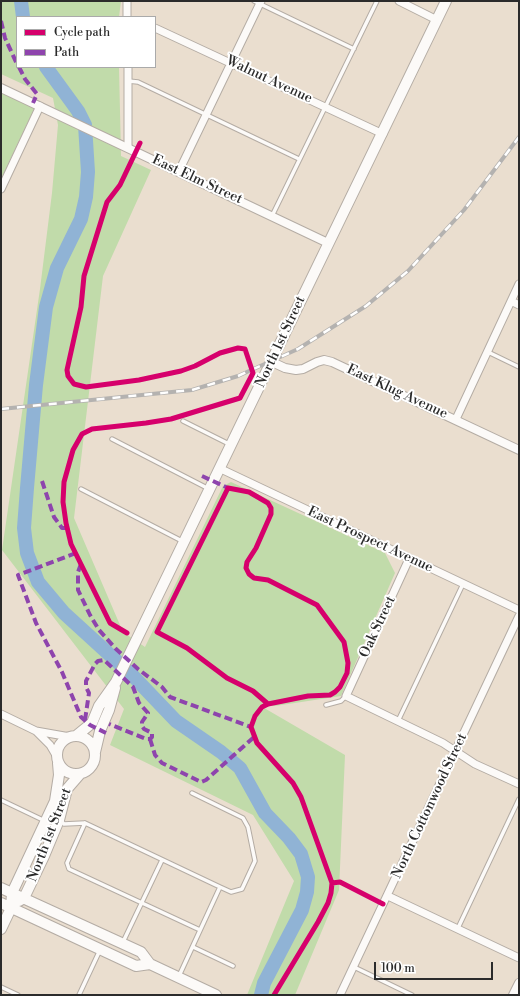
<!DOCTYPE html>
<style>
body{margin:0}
#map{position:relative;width:520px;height:996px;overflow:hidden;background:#eadecf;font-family:"Libre Bodoni",serif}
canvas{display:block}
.frame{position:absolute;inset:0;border:2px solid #2b2b2b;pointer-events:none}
.legend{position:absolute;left:16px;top:16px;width:140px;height:52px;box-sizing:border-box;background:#fff;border:1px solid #aaa;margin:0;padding:5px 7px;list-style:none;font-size:12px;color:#2b2b2b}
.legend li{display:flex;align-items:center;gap:8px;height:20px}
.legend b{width:20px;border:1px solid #aaa}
.scale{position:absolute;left:374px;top:962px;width:119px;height:18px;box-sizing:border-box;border:2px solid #2b2b2b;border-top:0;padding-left:5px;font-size:12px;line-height:14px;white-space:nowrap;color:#2b2b2b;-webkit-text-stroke:3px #fff;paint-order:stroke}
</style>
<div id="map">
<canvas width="520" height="996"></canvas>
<div class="frame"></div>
<ul class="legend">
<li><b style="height:5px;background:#d6006c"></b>Cycle path</li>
<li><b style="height:5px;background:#8e44ad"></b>Path</li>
</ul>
<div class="scale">100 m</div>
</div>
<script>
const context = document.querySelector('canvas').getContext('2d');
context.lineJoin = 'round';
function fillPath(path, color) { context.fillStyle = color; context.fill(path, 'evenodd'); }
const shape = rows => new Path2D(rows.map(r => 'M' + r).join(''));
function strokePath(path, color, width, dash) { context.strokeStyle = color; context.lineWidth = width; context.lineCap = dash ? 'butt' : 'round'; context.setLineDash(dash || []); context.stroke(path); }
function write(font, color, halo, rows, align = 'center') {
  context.font = font + ' "Libre Bodoni",serif'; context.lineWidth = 4; context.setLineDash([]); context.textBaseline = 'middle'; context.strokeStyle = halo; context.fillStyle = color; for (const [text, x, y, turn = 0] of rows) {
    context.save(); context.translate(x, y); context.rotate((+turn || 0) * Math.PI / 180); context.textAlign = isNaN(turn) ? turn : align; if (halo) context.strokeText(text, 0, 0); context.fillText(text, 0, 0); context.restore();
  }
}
fillPath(shape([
 [1,1,121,1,119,17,17,17,17,67,119,67,121,156,151,170,103,276,74,518,123,632,145,647,223,486,231,482,385,553,395,573,341,696,275,706,259,705,345,755,339,890,295,995,247,995,294,881,253,815,110,745,124,709,2,550,40,289,52,193,58,125,53,98,1,74],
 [1,91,35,107,1,179]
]), '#c1dbaa');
strokePath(shape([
 [21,1,23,17],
 [46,67,78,111,85,125,88,172,86,197,81,219,57,268,46,307,36,385,27,488,24,528,27,553,38,582,64,613,133,676,176,721,221,752,240,768,265,813,289,838,301,854,308,877,307,892,302,910,264,983,261,995]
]), '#90b3d5', 14);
const service = shape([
 [254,1,354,49],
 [128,81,138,82,299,159],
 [272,216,377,1],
 [488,352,519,367],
 [183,421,229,444],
 [112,439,209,489],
 [81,489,182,541],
 [326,705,341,701,346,696],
 [398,721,463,584],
 [192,793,243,818,248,827,255,861,242,889,231,892,220,887],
 [1,800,45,821],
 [60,820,64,824,85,823,220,887,179,976],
 [85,823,67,863,69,869,200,930],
 [458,928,519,799],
 [123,942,162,860],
 [193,947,233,966],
 [354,967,412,995],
 [1,987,18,995],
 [79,995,100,950]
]);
const minor = shape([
 [127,1,127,17],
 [399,1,437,20],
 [155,28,383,134],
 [128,67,128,148],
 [179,171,261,1],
 [1,189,40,106],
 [511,301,519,305],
 [456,419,519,284],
 [221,469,519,610],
 [409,559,346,696,443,743,475,764,519,784],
 [1,714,36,731,70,737],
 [36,731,50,745,57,757],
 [388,896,519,958],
 [340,995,519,616]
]);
const tertiary = shape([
 [1,88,328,243],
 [272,362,285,368,296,370,303,369,317,362,324,360,332,362,519,450],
 [513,995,519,983]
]);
const secondary = shape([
 [76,736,92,723,99,706,116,682,446,1],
 '57 755a19 19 0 1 1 38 0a19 19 0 1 1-38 0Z',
 [95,752,100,731,109,710,115,688],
 [1,888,141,952,150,964,216,995],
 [19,901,24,898,44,856,59,820,67,789,80,774],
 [1,903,136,966,150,964],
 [1,929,11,908,12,893,55,801,59,775,58,763]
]);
strokePath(service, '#b4aca4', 5.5);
strokePath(minor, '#b4aca4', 9);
strokePath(tertiary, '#b4aca4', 10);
strokePath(secondary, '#b4aca4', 12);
strokePath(service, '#fcfaf8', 3.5);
strokePath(minor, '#fcfaf8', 7);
strokePath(tertiary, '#fcfaf8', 8);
strokePath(secondary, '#fcfaf8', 10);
const rail = shape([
 [1,409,192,390,238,376,298,349,366,306,408,271,464,210,519,137]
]);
strokePath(rail, '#b4b2b0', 4);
strokePath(rail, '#fff', 2.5, [8]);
strokePath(shape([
 [1,21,5,38,17,64],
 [19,67,25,79,37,94,33,103],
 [202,476,228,488],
 [42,481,54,517,62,528,67,528],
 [76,553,18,575,36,623,62,672,81,717,90,725,106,733],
 [81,564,78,572,78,590,90,615,99,630,116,649,138,669,162,687,170,697,251,727],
 [85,720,89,693,86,687,86,681,95,664,98,661,104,660,133,687,139,703,148,713,142,722,142,726,144,729,152,733,152,737,150,739,146,739,109,724],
 [150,739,155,755,162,763,201,782,206,780,254,737]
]), '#8e44ad', 4, [8, 4]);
strokePath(shape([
 [127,633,110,623,71,544,66,523,63,502,64,482,73,450,82,434,92,429,146,423,171,419,240,398,253,373,245,349,238,348,220,353,195,366,181,371,139,380,86,387,74,384,68,376,67,370,81,307,84,276,107,202,120,185,140,143],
 [268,704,253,691,227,678,187,648,157,632,228,488,249,492,268,503,271,508,271,514,256,548,247,562,246,568,249,574,254,578,268,580,317,605,344,642,348,663,347,673,340,687,335,692,330,695,308,696,268,704,262,707,255,716,251,727,257,743,293,783,301,797,332,883,331,893,328,903,318,922,274,995],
 [332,883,340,882,383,904]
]), '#d6006c', 5);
write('14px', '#2b2b2b', '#fff', [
 ["Walnut Avenue",269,80,25],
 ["East Elm Street",197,180,25],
 ["North 1st Street",281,342,-65],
 ["East Klug Avenue",397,392,25],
 ["East Prospect Avenue",370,540,25],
 ["Oak Street",378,627,-65],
 ["North Cottonwood Street",430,806,-65],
 ["North 1st Street",50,835,-69]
]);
</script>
